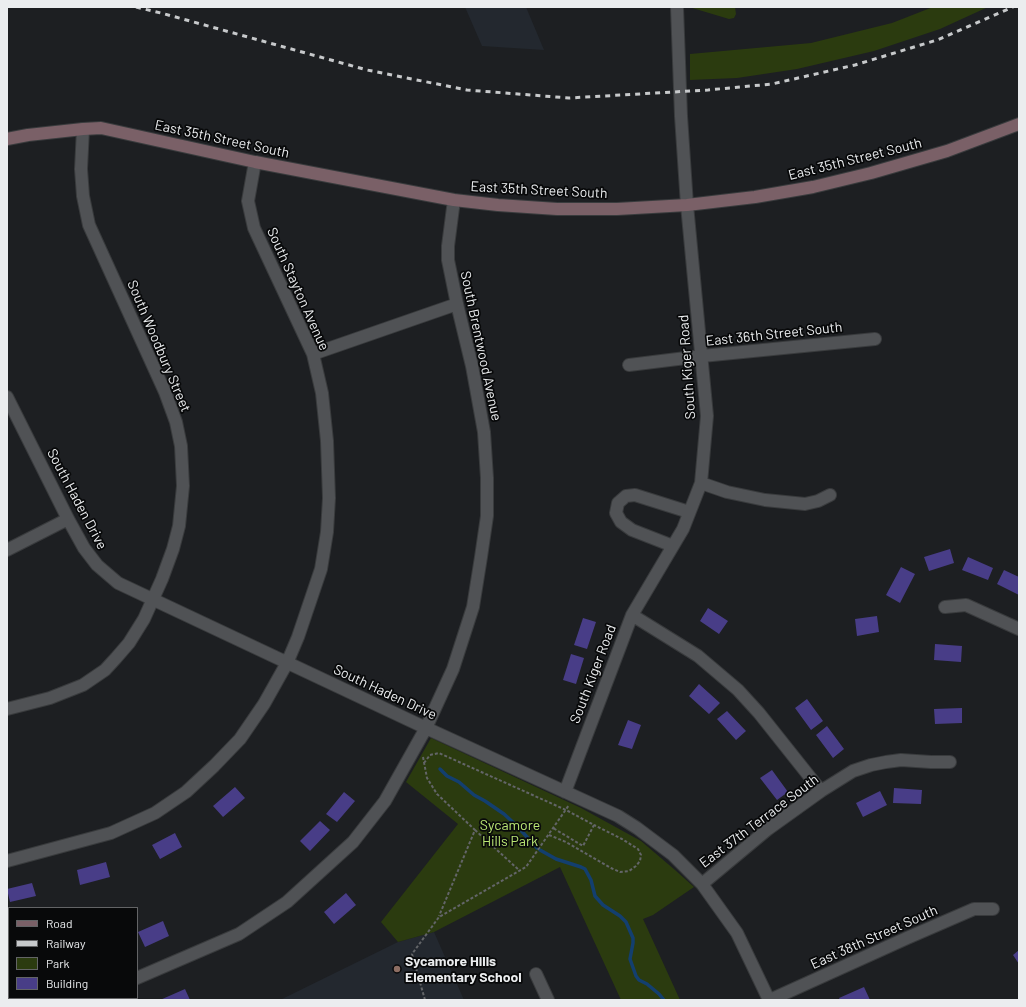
<!DOCTYPE html>
<style>
body{margin:0}
#map{position:relative;width:1026px;height:1007px;overflow:hidden;background:#1d1f22;font-family:Barlow,sans-serif}
canvas{display:block}
.frame{position:absolute;inset:0;border:8px solid #ebedef;pointer-events:none}
.legend{position:absolute;left:8px;top:907px;width:130px;height:92px;box-sizing:border-box;background:#08090a;border:1px solid #636466;margin:0;padding:5px 7px;list-style:none;font-size:12px;color:#ebedef}
.legend li{display:flex;align-items:center;gap:8px;height:20px}
.legend b{width:20px;border:1px solid #636466}
</style>
<div id="map">
<canvas width="1026" height="1007"></canvas>
<div class="frame"></div>
<ul class="legend">
<li><b style="height:5px;background:#7a6067"></b>Road</li>
<li><b style="height:5px;background:#c7c9cb"></b>Railway</li>
<li><b style="height:11px;background:#2b3b0f"></b>Park</li>
<li><b style="height:11px;background:#483d87"></b>Building</li>
</ul>
</div>
<script>
const context = document.querySelector('canvas').getContext('2d');
context.lineJoin = 'round';
function fillPath(path, color) { context.fillStyle = color; context.fill(path, 'evenodd'); }
const shape = rows => new Path2D(rows.map(r => 'M' + r).join(''));
function strokePath(path, color, width, dash) { context.strokeStyle = color; context.lineWidth = width; context.lineCap = dash ? 'butt' : 'round'; context.setLineDash(dash || []); context.stroke(path); }
function write(font, color, halo, rows, align = 'center') {
  context.font = font + ' Barlow,sans-serif'; context.lineWidth = 3.5; context.setLineDash([]); context.textBaseline = 'middle'; context.strokeStyle = halo; context.fillStyle = color; for (const [text, x, y, turn = 0] of rows) {
    context.save(); context.translate(x, y); context.rotate((+turn || 0) * Math.PI / 180); context.textAlign = isNaN(turn) ? turn : align; if (halo) context.strokeText(text, 0, 0); context.fillText(text, 0, 0); context.restore();
  }
}
fillPath(shape([
 [465,7,526,7,544,50,482,46],
 [434,932,464,1000,280,1000,398,942]
]), '#23282f');
fillPath(shape([
 [689,7,735,7,736,14,734,18,729,19],
 [933,7,988,7,940,29,874,51,797,69,737,78,690,80,690,54,811,43,892,23],
 [431,738,581,808,641,841,675,870,694,887,653,915,643,919,680,1000,621,1000,560,867,434,932,398,942,381,922,458,824,406,782]
]), '#2b3b0f');
strokePath(shape([
 [440,769,447,776,459,782,474,795,485,801,504,814,517,826,537,848],
 [540,850,556,859,581,867,585,869,591,880,595,896,603,905,620,916,626,922,633,938,633,943,630,959,636,976,639,980,647,984,659,994,664,1000]
]), '#133f6f', 3.5);
fillPath(shape([
 [950,549,954,563,929,571,924,557],
 [968,557,993,568,988,580,962,570],
 [901,567,915,574,900,603,886,595],
 [1004,570,1019,577,1019,595,997,584],
 [708,608,728,621,719,634,700,621],
 [877,616,879,632,857,636,855,619],
 [583,618,596,622,587,649,574,645],
 [935,644,962,646,961,662,934,660],
 [571,654,584,658,576,684,563,680],
 [699,684,720,703,709,714,689,696],
 [807,699,823,721,811,730,795,708],
 [962,708,962,723,935,724,934,709],
 [727,711,746,731,736,740,717,719],
 [628,720,641,725,632,749,618,745],
 [827,726,844,749,833,758,816,735],
 [772,770,788,792,777,800,760,778],
 [235,787,245,798,223,817,213,806],
 [894,788,922,790,921,804,893,803],
 [880,791,887,805,863,817,856,803],
 [344,792,355,801,337,822,326,814],
 [320,821,330,830,310,851,300,841],
 [175,833,182,847,160,859,152,845],
 [106,862,110,877,80,885,77,870],
 [32,883,36,896,10,902,7,889],
 [346,893,356,905,334,924,324,912],
 [163,921,169,936,145,947,138,932],
 [1019,950,1019,964,1013,955],
 [864,987,870,1000,840,1000,839,998],
 [185,989,190,1000,160,1000]
]), '#483d87');
const street = shape([
 [313,354,457,304],
 [629,365,702,356,875,339],
 [7,397,68,519,84,548,97,565,118,583,426,728,618,816,637,828,673,855,702,884,737,933,769,1000],
 [701,483,727,492,765,500,805,504,818,501,830,495],
 [673,546,632,530,621,522,616,513,618,503,626,496,635,495,689,512],
 [7,550,68,519],
 [945,607,966,605,1019,629],
 [632,615,698,656,738,690,759,713,821,791],
 [7,709,50,698,83,685,105,670,116,658,129,643,144,619,162,579,173,549,179,526,183,486,181,446,176,422,165,392,89,225,83,196,81,169,83,129],
 [565,792,632,615,683,529,701,483,707,416,687,205,681,116,677,7],
 [7,861,111,833,155,813,186,792,214,766,240,739,264,704,287,663,298,637,321,569,327,532,329,498,327,441,322,393,313,354,254,228,248,201,255,162],
 [702,884,768,829,821,791,853,771,871,765,886,762,901,760,931,762,950,762],
 [536,974,548,1000],
 [137,978,239,934,287,902,353,842,385,801,426,728,453,669,473,607,481,557,487,516,487,478,484,432,472,366,457,304,448,260,448,246,454,200],
 [86,1000,91,998],
 [770,1000,907,938,974,909,993,909]
]);
const secondary = shape([
 [7,139,28,135,83,129,101,128,255,162,454,200,498,205,557,209,617,209,687,205,755,197,813,187,871,173,947,151,1019,124]
]);
strokePath(street, '#393b3d', 14);
strokePath(secondary, '#393b3d', 14);
strokePath(shape([
 [423,757,427,778,437,794,475,830,439,916],
 [424,763,430,755,439,753,566,810,594,825,583,846,553,828],
 [475,830,520,871],
 [549,835,566,842,611,868,620,872,629,871,636,866,640,861,641,855,638,849,622,839,594,825],
 [425,1000,412,954,439,917,526,867,569,805]
]), '#636568', 2, [3, 2]);
strokePath(street, '#505255', 12);
strokePath(secondary, '#7a6067', 12);
strokePath(shape([
 [136,7,161,13,367,70,467,90,569,98,708,90,772,84,855,65,937,40,1013,7]
]), '#c7c9cb', 3, [5, 5]);
for (const [x, y, r, color] of [
 [397,969,4,"#8d6e63"]
]) { const dot = new Path2D(); dot.arc(x, y, r, 0, 2 * Math.PI); context.fillStyle = color; context.fill(dot); strokePath(dot, '#08090a', 1.5); }
write('14px', '#ebedef', '#08090a', [
 ["East 35th Street South",222,139,12],
 ["East 35th Street South",855,159,-14],
 ["East 35th Street South",539,190,3],
 ["South Stayton Avenue",298,289,66],
 ["East 36th Street South",774,334,-6],
 ["South Woodbury Street",159,346,67],
 ["South Brentwood Avenue",481,346,78],
 ["South Kiger Road",687,367,-94],
 ["South Haden Drive",77,499,62],
 ["South Kiger Road",593,674,-69],
 ["South Haden Drive",385,692,25],
 ["East 37th Terrace South",759,821,-37],
 ["East 38th Street South",874,937,-24]
]);
write('14px', '#bae674', '#08090a', [
 ["Sycamore",510,825],
 ["Hills Park",510,841]
]);
write('bold 14px', '#ebedef', '#08090a', [
 ["Sycamore Hills",405,961],
 ["Elementary School",405,977]
], 'left');
</script>
